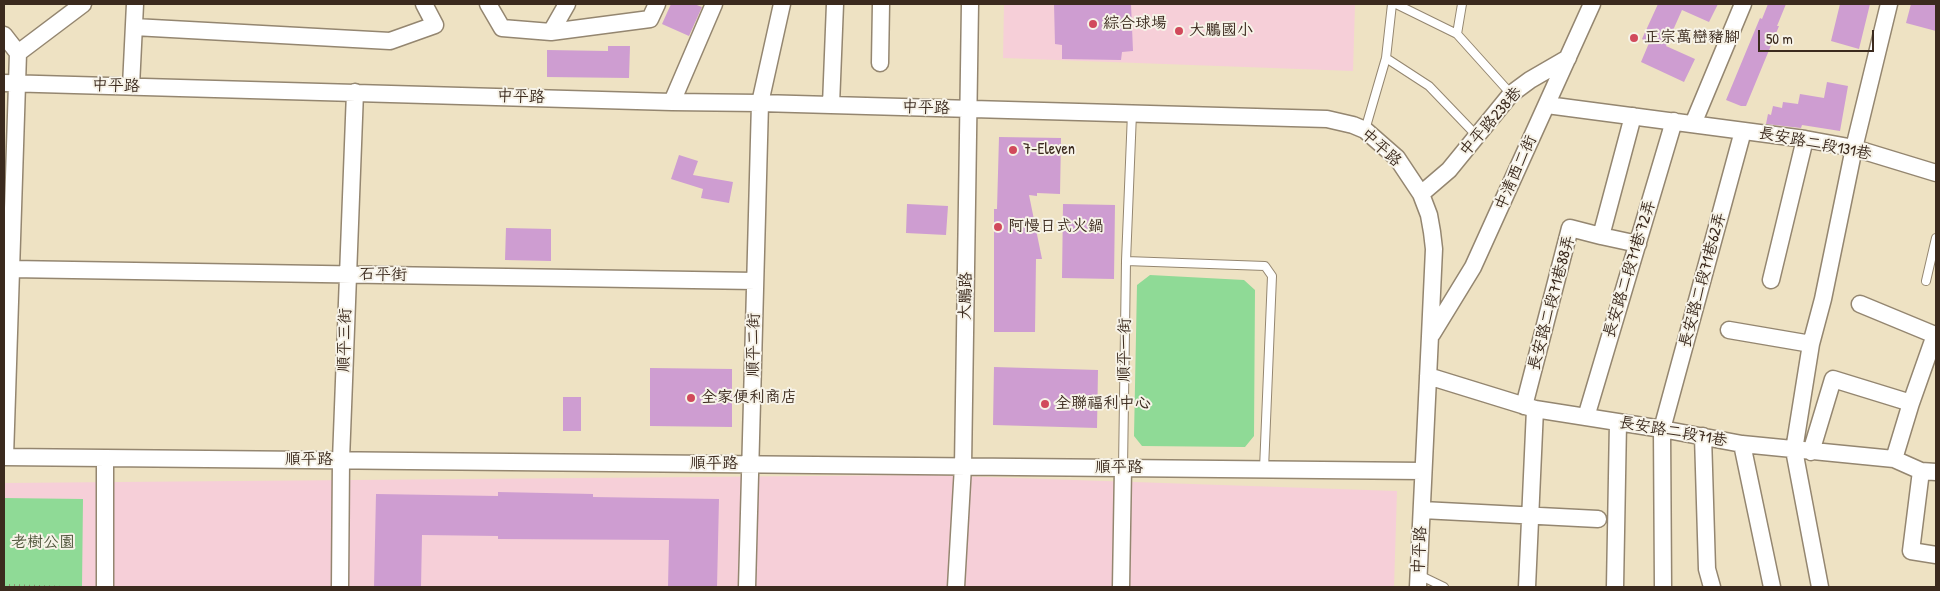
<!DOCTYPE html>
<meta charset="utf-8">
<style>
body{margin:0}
#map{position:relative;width:1940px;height:591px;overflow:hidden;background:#eee2c3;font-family:"Patrick Hand",sans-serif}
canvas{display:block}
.frame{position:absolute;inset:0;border:5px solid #3b2a1e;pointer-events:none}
.scale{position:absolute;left:1758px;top:30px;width:116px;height:22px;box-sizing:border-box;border:2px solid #3b2a1e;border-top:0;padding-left:6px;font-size:15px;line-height:18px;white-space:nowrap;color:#3b2a1e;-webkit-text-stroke:4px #f7f3e8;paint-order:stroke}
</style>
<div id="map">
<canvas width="1940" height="591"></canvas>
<div class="frame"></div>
<div class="scale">50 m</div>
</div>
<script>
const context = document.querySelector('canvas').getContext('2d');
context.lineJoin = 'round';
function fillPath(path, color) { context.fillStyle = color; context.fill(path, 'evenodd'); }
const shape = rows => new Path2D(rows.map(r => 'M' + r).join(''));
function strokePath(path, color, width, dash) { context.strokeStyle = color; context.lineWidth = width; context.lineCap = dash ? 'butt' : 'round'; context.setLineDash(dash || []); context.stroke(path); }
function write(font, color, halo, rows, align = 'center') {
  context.font = font + ' "Patrick Hand","LXGW WenKai TC",sans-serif'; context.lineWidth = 4; context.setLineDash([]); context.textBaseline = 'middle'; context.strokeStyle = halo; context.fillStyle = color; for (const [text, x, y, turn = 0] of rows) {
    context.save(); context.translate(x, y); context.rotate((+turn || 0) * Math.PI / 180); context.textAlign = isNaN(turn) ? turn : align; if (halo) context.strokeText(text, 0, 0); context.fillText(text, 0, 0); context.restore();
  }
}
fillPath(shape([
 [1004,4,1355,4,1353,71,1003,58],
 [929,475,1397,491,1394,587,4,587,4,483]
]), '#f6cfd8');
fillPath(shape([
 [1150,275,1244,280,1255,290,1254,436,1245,447,1142,446,1134,436,1137,285],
 [4,498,83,499,82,587,4,587]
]), '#8fda96');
fillPath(shape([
 [671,4,694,4,702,7,689,36,662,24],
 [1054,4,1131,4,1133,51,1122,52,1121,60,1062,59,1062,45,1055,44],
 [1658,4,1718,4,1709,22,1682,10,1666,46,1695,59,1684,82,1641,62,1649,43,1642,39],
 [1768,4,1786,4,1777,26,1779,26,1746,106,1741,106,1726,100,1760,18,1762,19],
 [1840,4,1870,4,1859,49,1831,41],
 [1911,4,1936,4,1936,31,1906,23],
 [608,46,630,46,629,78,547,77,547,50,608,51],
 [1827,82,1848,86,1840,131,1802,125,1801,128,1766,124,1768,114,1771,115,1773,106,1782,108,1783,102,1798,104,1800,94,1824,98],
 [999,137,1061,138,1060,194,1037,193,1037,196,1029,195,1042,259,1036,259,1035,332,994,332,994,209,997,209],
 [679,155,698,161,693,175,733,182,729,203,701,198,703,189,671,179],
 [907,204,948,206,946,235,906,233],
 [1063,204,1115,205,1114,279,1062,278],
 [506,228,551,229,551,261,505,260],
 [994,367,1098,370,1097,428,993,425],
 [650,368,732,369,732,427,650,426],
 [563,397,581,397,581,431,563,431],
 [498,492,593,494,593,497,719,499,717,587,668,587,669,540,498,539,498,536,422,535,421,587,374,587,376,494,498,496]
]), '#ce9dd1');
const lane = shape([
 [1396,4,1457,34,1511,94],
 [1457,34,1462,4],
 [1386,58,1429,86,1477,136],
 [1365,130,1386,58,1392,4],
 [1126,261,1265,266,1272,276,1264,469],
 [1926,281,1936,238],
 [1123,468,1126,261,1132,113],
 [1419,575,1444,587]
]);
const street = shape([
 [488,4,502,28,551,32,650,19,657,4],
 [134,27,390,41,435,25,424,4],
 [551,32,567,4],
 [4,35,18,53,5,457],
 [18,53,83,4],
 [880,63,881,4],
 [4,83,672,102,760,103,1327,119,1353,125,1365,130,1397,158,1421,194,1429,215,1432,232,1434,249,1430,336,1418,587],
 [131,86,135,4],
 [672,102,714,4],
 [831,105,835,4],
 [1547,105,1805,139,1854,148,1936,173],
 [1693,124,1743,4],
 [1421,194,1449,170,1511,94,1530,80,1568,58],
 [1601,236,1638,244],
 [11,269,755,281],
 [1771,280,1805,139],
 [1860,304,1935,335,1911,403],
 [1729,330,1811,344],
 [1432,334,1473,267,1592,4],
 [1428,376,1535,409,1662,429,1742,444,1894,459,1921,471,1936,472],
 [1524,406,1570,228,1601,236,1633,116],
 [1586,417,1674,121],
 [1703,436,1707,569,1712,587],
 [1742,444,1772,587],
 [1811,452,1833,379,1911,403,1894,459],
 [4,457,1423,471],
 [105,458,105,587],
 [1921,471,1911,551,1936,555],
 [1422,510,1598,519],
 [340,587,341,460,355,92],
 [747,587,760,103,782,4],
 [956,587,963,466,970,4],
 [1121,587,1123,468],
 [1527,587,1535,409],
 [1615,587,1618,422],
 [1663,587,1662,429,1743,131],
 [1820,587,1794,450,1811,344,1823,299,1854,148,1889,4]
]);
strokePath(lane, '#948670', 10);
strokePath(street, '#948670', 19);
strokePath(shape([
 [4,585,60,587]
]), '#948670', 2.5, [1, 4]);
strokePath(lane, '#fff', 8);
strokePath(street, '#fff', 16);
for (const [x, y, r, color] of [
 [1093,24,5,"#d1495b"],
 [1179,31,5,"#d1495b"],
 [1634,38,5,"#d1495b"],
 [1013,150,5,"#d1495b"],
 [998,227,5,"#d1495b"],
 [691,398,5,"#d1495b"],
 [1045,404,5,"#d1495b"]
]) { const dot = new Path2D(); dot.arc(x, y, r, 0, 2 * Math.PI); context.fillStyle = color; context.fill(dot); strokePath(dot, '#f7f3e8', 2); }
write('16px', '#3b2a1e', '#f7f3e8', [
 ["綜合球場",1103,24],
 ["大鵬國小",1189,31],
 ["正宗萬巒豬腳",1644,38],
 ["7-Eleven",1023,150],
 ["阿慢日式火鍋",1008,227],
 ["全家便利商店",701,398],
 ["全聯福利中心",1055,404]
], 'left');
write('16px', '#3b2a1e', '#f7f3e8', [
 ["中平路",116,86,2],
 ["中平路",521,97,2],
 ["中平路",926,108,2],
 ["中平路238巷",1491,122,-49],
 ["長安路二段131巷",1815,144,11],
 ["中平路",1381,148,42],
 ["中清西二街",1516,173,-66],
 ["長安路二段71巷˙72弄",1630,269,-73],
 ["石平街",383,275,1],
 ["長安路二段71巷62弄",1703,280,-75],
 ["大鵬路",966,296,-89],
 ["長安路二段71巷88弄",1552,303,-75],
 ["順平三街",345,340,-88],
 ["順平二街",754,345,-89],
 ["順平一街",1125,350,-89],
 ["長安路二段71巷",1673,432,10],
 ["順平路",309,460],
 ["順平路",714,464],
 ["順平路",1119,468],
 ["中平路",1420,550,-87]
]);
write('16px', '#50563c', '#f7f3e8', [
 ["老樹公園",43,543]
]);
</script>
